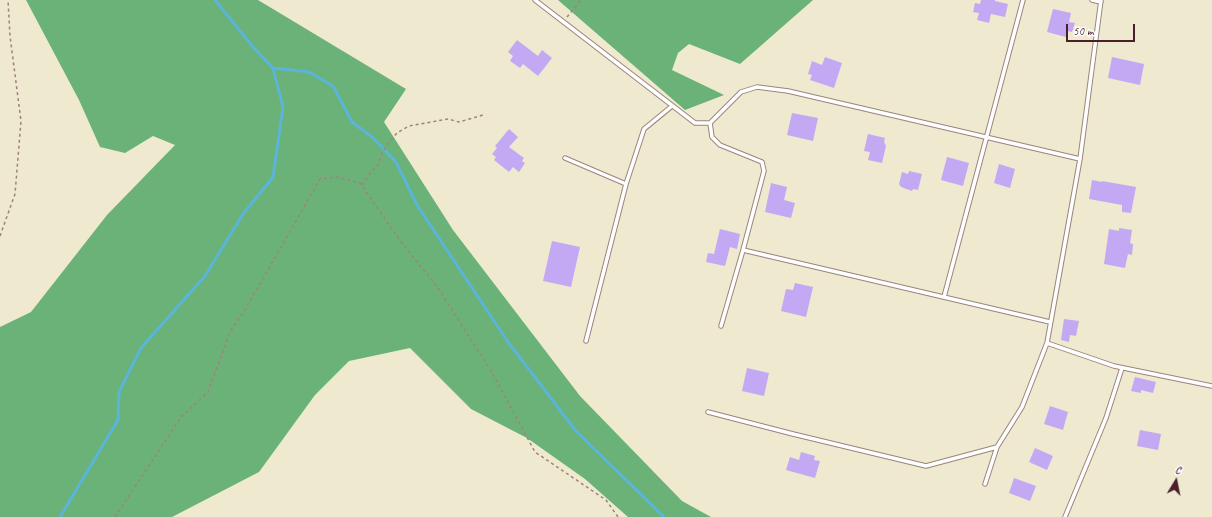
<!DOCTYPE html>
<meta charset="utf-8">
<style>
body{margin:0}
#map{position:relative;width:1212px;height:517px;overflow:hidden;background:#eee9cf;font-family:Caveat,sans-serif}
canvas{display:block}
.north{position:absolute;left:1156px;top:461px;width:40px;height:40px;-webkit-text-stroke:3px #fff;paint-order:stroke;rotate:10deg;font-size:11px;font-weight:700;line-height:16px;text-align:center;color:#4a1f2b}
.north::after{content:'';display:block;margin:auto;width:14px;height:18px;background:#4a1f2b;clip-path:polygon(50% 0,100% 100%,50% 72%,0 100%)}
.scale{position:absolute;left:1066px;top:24px;width:69px;height:18px;box-sizing:border-box;border:2px solid #4a1f2b;border-top:0;padding-left:5px;font-size:12px;line-height:14px;white-space:nowrap;color:#4a1f2b;-webkit-text-stroke:3px #fff;paint-order:stroke}
</style>
<div id="map">
<canvas width="1212" height="517"></canvas>
<div class="north">С</div>
<div class="scale">50 m</div>
</div>
<script>
const context = document.querySelector('canvas').getContext('2d');
context.lineJoin = 'round';
function fillPath(path, color) { context.fillStyle = color; context.fill(path, 'evenodd'); }
const shape = rows => new Path2D(rows.map(r => 'M' + r).join(''));
function strokePath(path, color, width, dash) { context.strokeStyle = color; context.lineWidth = width; context.lineCap = dash ? 'butt' : 'round'; context.setLineDash(dash || []); context.stroke(path); }
fillPath(shape([
 [26,0,258,0,406,89,384,122,453,230,580,396,682,501,711,517,628,517,585,479,527,438,471,409,410,348,349,361,315,395,259,472,172,517,0,517,0,327,31,312,107,215,175,145,153,136,125,153,100,147,79,100],
 [558,0,813,0,740,64,689,44,678,53,672,70,724,95,685,110]
]), '#6bb278');
strokePath(shape([
 [273,68,309,72,333,86,352,122,372,137,396,162,417,205,508,342,576,431,664,517],
 [60,517,118,420,119,392,141,348,205,276,243,214,273,177,283,107,273,68,253,47,215,0]
]), '#5ab5d8', 3);
fillPath(shape([
 [981,0,995,0,995,1,1008,4,1005,17,991,14,989,23,977,20,979,13,973,12,975,3,980,4],
 [1053,9,1071,13,1069,22,1075,23,1072,32,1067,31,1066,37,1047,32],
 [517,40,538,56,542,50,552,58,538,76,523,64,520,68,510,61,513,56,508,52],
 [825,57,842,63,834,88,810,80,812,75,808,74,812,61,822,65],
 [1112,57,1144,64,1140,85,1108,78],
 [792,113,818,118,813,141,787,135],
 [509,129,518,137,509,147,524,158,522,161,525,163,519,172,513,167,509,172,494,160,496,157,492,154,497,148,495,146],
 [868,134,885,138,884,142,886,146,882,163,868,160,870,152,864,151],
 [947,157,969,163,963,186,941,180],
 [999,164,1015,169,1010,188,994,183],
 [909,171,922,174,918,190,913,189,912,191,901,187,899,184,902,172,908,174],
 [1092,180,1102,182,1102,181,1136,187,1131,213,1122,212,1122,205,1089,199],
 [771,183,787,187,784,200,795,203,791,218,765,212],
 [1119,228,1132,230,1130,243,1133,244,1132,255,1128,254,1125,268,1104,264,1109,229,1119,231],
 [720,229,740,234,737,249,730,247,725,266,706,262,708,253,714,254],
 [552,241,580,247,571,287,543,281],
 [795,283,813,287,806,317,781,311,786,289,793,290],
 [1064,319,1079,321,1076,336,1070,335,1069,342,1061,340],
 [747,368,769,373,764,396,742,391],
 [1135,377,1156,382,1153,393,1141,390,1141,393,1131,391],
 [1050,406,1068,412,1063,430,1044,424],
 [1140,430,1161,434,1158,450,1137,446],
 [1035,448,1053,456,1047,470,1029,462],
 [801,452,815,456,814,460,820,461,815,478,786,470,790,457,799,460],
 [1014,478,1036,486,1030,501,1009,493]
]), '#c3a9f4');
const service = shape([
 [535,0,695,123,710,123,741,92,757,87,788,91,1080,159],
 [1092,0,1101,2],
 [710,123,712,137,720,145,762,162,764,171,743,250,1050,322],
 [565,158,626,184],
 [944,297,1023,0],
 [721,326,743,250],
 [586,341,626,184,644,129,672,106],
 [1047,343,1114,366,1212,386],
 [708,412,793,434,926,466,997,447,1022,407,1047,343,1080,159,1101,0],
 [985,484,997,447],
 [1065,517,1106,418,1122,368]
]);
strokePath(service, '#9c847d', 5.5);
strokePath(shape([
 [567,17,581,0],
 [362,185,371,172,378,165,381,156,386,146,397,133,409,126,448,119,459,122,483,115],
 [0,236,15,194,21,121,10,36,8,0],
 [115,517,181,417,208,392,230,332,246,308,320,179,336,177,360,183,404,246,436,285,490,369,535,452,606,500,618,517]
]), '#9c847d', 1.5, [3, 3]);
strokePath(service, '#fff', 3.5);
</script>
